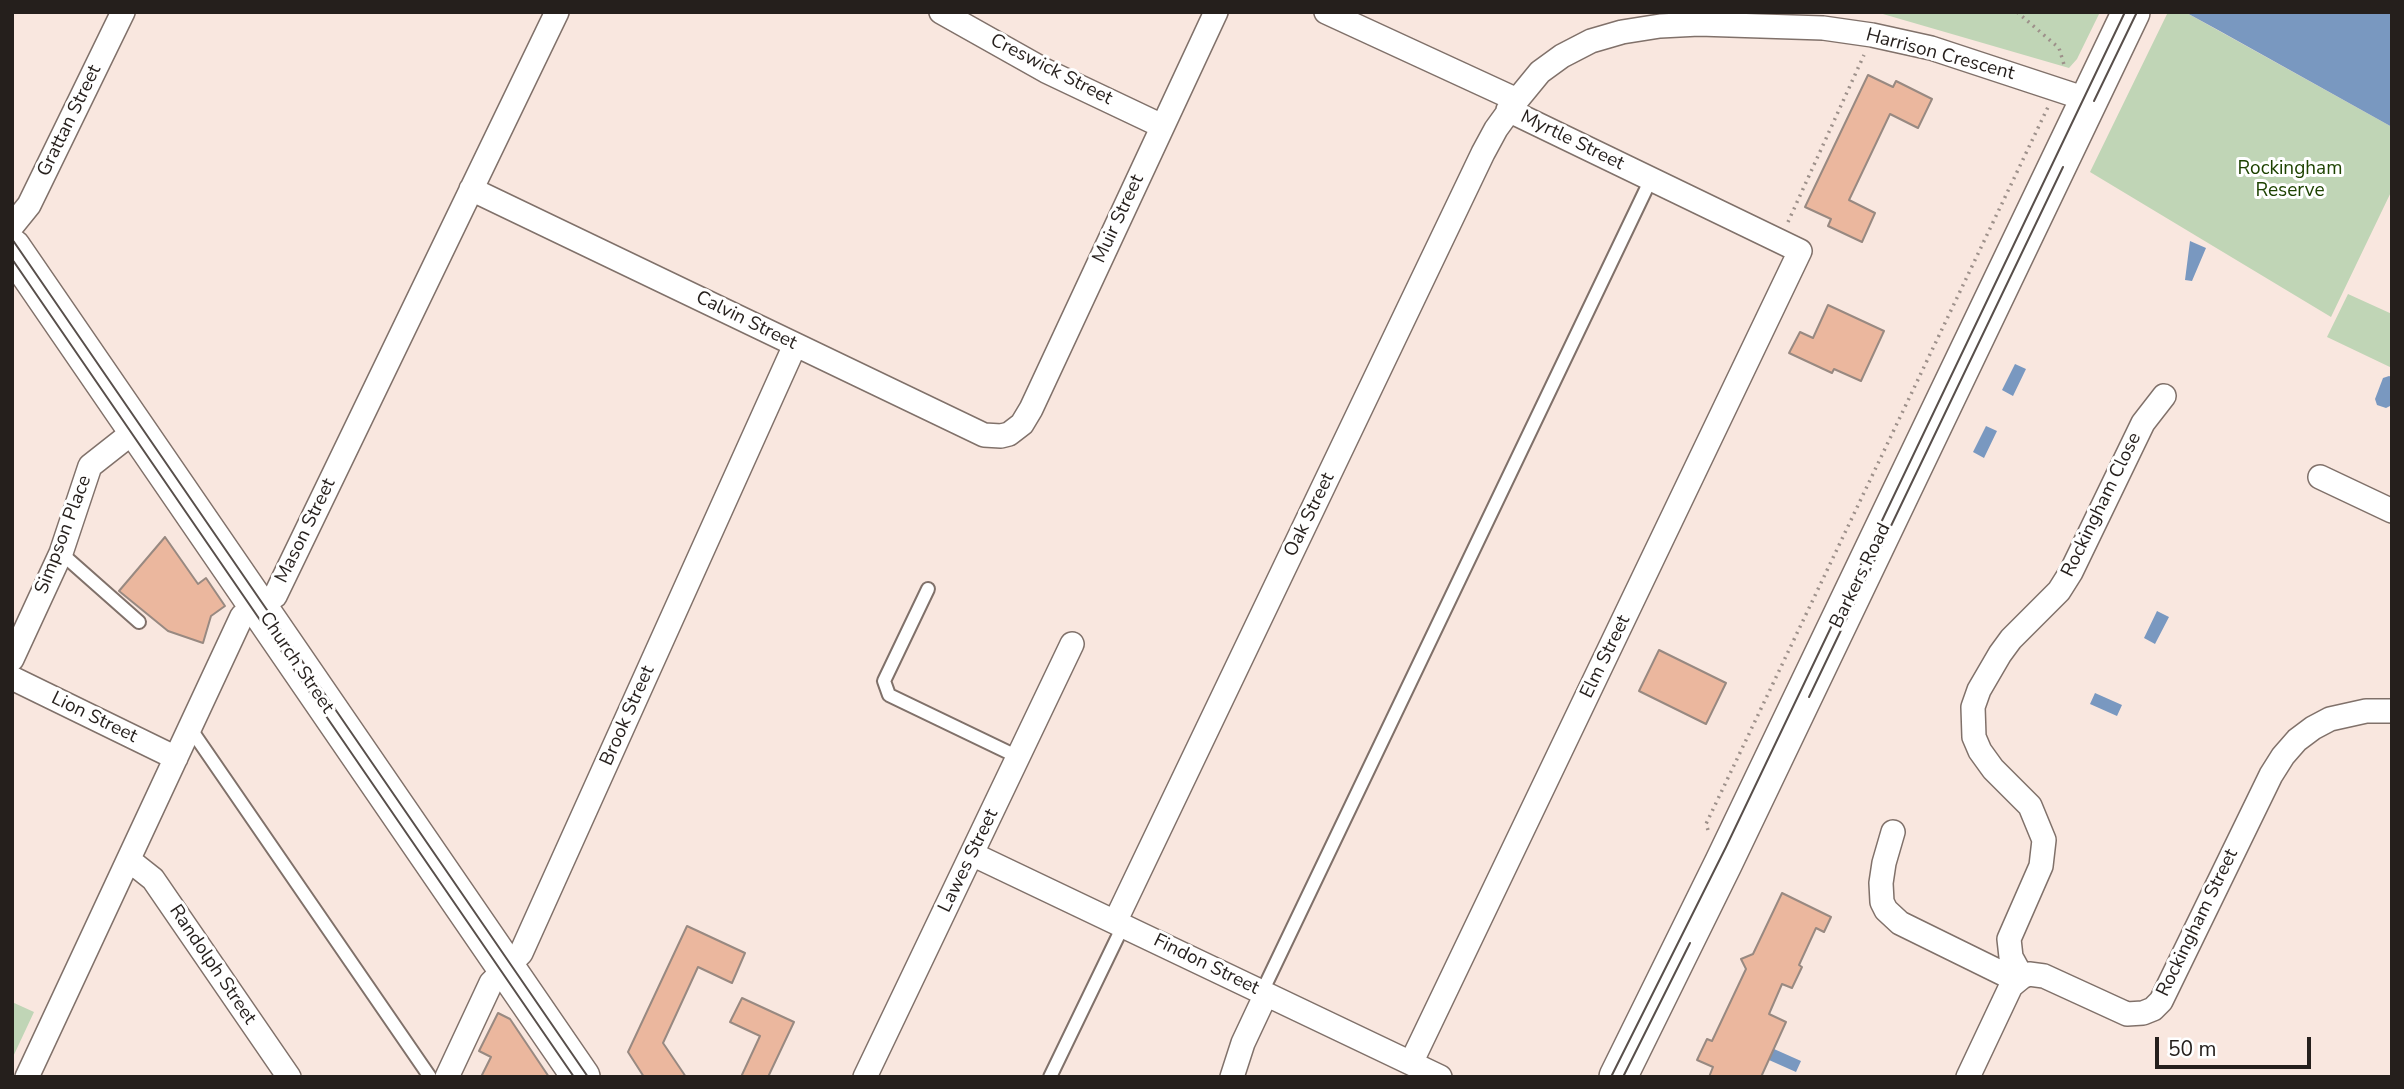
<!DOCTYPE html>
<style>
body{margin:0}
#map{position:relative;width:2404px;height:1089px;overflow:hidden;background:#f9e7df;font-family:"Nunito Sans",sans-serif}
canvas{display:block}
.frame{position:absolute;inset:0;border:14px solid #251f1c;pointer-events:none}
.scale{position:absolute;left:2155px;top:1037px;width:156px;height:32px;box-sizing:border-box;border:4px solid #251f1c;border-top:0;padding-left:9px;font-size:21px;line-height:24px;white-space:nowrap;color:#251f1c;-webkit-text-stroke:5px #fff;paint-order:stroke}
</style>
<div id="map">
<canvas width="2404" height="1089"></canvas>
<div class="frame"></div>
<div class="scale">50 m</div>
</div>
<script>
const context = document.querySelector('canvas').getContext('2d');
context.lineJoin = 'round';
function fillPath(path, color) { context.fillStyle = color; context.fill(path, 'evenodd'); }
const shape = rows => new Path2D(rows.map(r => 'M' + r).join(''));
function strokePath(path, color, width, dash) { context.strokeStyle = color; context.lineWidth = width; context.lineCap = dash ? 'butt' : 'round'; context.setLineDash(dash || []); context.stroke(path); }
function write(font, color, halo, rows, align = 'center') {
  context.font = font + ' "Nunito Sans",sans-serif'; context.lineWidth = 6; context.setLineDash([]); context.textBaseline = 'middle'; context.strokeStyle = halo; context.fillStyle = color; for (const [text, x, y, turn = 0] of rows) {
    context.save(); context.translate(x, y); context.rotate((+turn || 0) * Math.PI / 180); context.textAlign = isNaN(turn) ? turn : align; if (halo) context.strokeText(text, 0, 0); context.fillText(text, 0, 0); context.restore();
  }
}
fillPath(shape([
 [1876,12,2100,12,2077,59,2069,68],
 [2168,12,2185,12,2392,127,2392,190,2331,317,2090,172],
 [2348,294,2392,314,2392,368,2327,337],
 [12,1002,34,1012,12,1059]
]), '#c0d5b6');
fillPath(shape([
 [2185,12,2392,12,2392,127,2218,30],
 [2190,241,2206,248,2192,281,2185,280],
 [2015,364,2026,369,2013,396,2002,390],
 [2389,376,2392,377,2392,405,2386,408,2377,405,2375,399,2383,378],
 [1986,426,1997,431,1984,458,1973,452],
 [2157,611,2169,617,2155,644,2144,638],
 [2095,693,2122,705,2117,716,2090,704],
 [1774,1049,1801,1061,1796,1072,1769,1060]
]), '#7998c0');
const building = shape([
 [1868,75,1893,87,1896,81,1932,99,1918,128,1890,114,1849,200,1875,213,1862,242,1828,226,1831,219,1805,207,1868,75],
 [1828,305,1884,331,1861,381,1834,369,1832,373,1789,353,1800,332,1813,338,1828,305],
 [165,537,198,584,206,578,225,606,211,616,203,643,168,631,119,591,165,537],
 [1659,650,1726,683,1706,724,1639,691,1659,650],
 [1782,893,1831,917,1824,932,1816,928,1799,965,1802,967,1792,988,1782,984,1769,1014,1786,1022,1761,1077,1709,1077,1713,1067,1697,1060,1707,1039,1712,1041,1746,969,1741,959,1753,954,1782,893],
 [687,926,745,953,732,983,698,967,663,1043,686,1077,644,1077,628,1052,687,926],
 [742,998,794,1022,768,1077,741,1077,760,1036,730,1022,742,998],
 [498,1013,510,1019,549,1077,481,1077,491,1057,479,1051,498,1013]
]);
fillPath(building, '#ebb79e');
strokePath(building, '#988981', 2);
const service = shape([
 [61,553,139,622],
 [928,589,884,681,889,695,1018,757],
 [190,728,430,1077],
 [1262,992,1651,179],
 [1050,1077,1123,926]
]);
const minor = shape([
 [941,12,1046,71,1162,126],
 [1517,100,1540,72,1562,56,1591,41,1622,32,1660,26,1699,24,1823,28,1872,35,1931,48,2089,100],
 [471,189,984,435,1001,436,1009,434,1022,424,1031,409,1216,12],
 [12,226,29,205,123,12],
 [2320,477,2392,511],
 [12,659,61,553,90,466,137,429],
 [12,678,176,758],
 [1893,832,1884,863,1881,883,1882,902,1886,910,1900,923,2016,980],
 [972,854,1440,1077],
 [129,860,153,879,289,1077],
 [1115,922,1483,153,1496,129,1517,100,1326,12],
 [2022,977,2011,957,2009,939,2041,866,2044,840,2030,806,1993,769,1980,751,1974,737,1973,707,1979,690,2000,654,2011,639,2059,591,2071,572,2143,423,2164,396],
 [1411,1063,1800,251,1508,110],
 [27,1077,242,616,275,596,557,12],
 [447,1077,491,983,521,953,795,345],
 [865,1077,1072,644],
 [1232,1077,1243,1043,1266,994],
 [1968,1077,2011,986,2022,977,2029,974,2044,976,2127,1014,2143,1013,2153,1009,2161,1001,2271,775,2283,756,2297,740,2313,728,2330,719,2366,711,2392,711]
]);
const primary = shape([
 [12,248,581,1077],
 [1618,1077,1723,864,2131,12]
]);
strokePath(service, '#80716a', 16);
strokePath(minor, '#80716a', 26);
strokePath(primary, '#80716a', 40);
strokePath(shape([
 [2017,12,2059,48,2065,68],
 [1788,222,1864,55],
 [1708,830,1706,824,2048,107]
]), '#9d908a', 3.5, [2, 5]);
strokePath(service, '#fff', 12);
strokePath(minor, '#fff', 23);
strokePath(primary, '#fff', 37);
strokePath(shape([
 [2094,101,2137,12],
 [12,239,588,1077],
 [12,259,574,1077],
 [1809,697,2063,167],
 [1611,1077,1726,847,2125,12],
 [1623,1077,1690,943]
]), '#584f4b', 2);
write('19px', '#251f1c', '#fff', [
 ["Harrison Crescent",1940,55,15],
 ["Creswick Street",1051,70,27],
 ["Grattan Street",70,121,-64],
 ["Myrtle Street",1572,141,26],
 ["Muir Street",1119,219,-65],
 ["Calvin Street",746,321,26],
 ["Rockingham Close",2102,505,-64],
 ["Oak Street",1310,515,-64],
 ["Mason Street",306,531,-64],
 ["Simpson Place",64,535,-69],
 ["Barkers Road",1861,576,-64],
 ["Elm Street",1606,657,-64],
 ["Church Street",296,663,56],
 ["Brook Street",628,716,-66],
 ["Lion Street",94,718,26],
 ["Lawes Street",969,861,-64],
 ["Rockingham Street",2198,923,-64],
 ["Randolph Street",212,965,56],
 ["Findon Street",1206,965,26]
]);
write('19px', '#1d4200', '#fff', [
 ["Rockingham",2290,169],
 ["Reserve",2290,191]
]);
</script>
